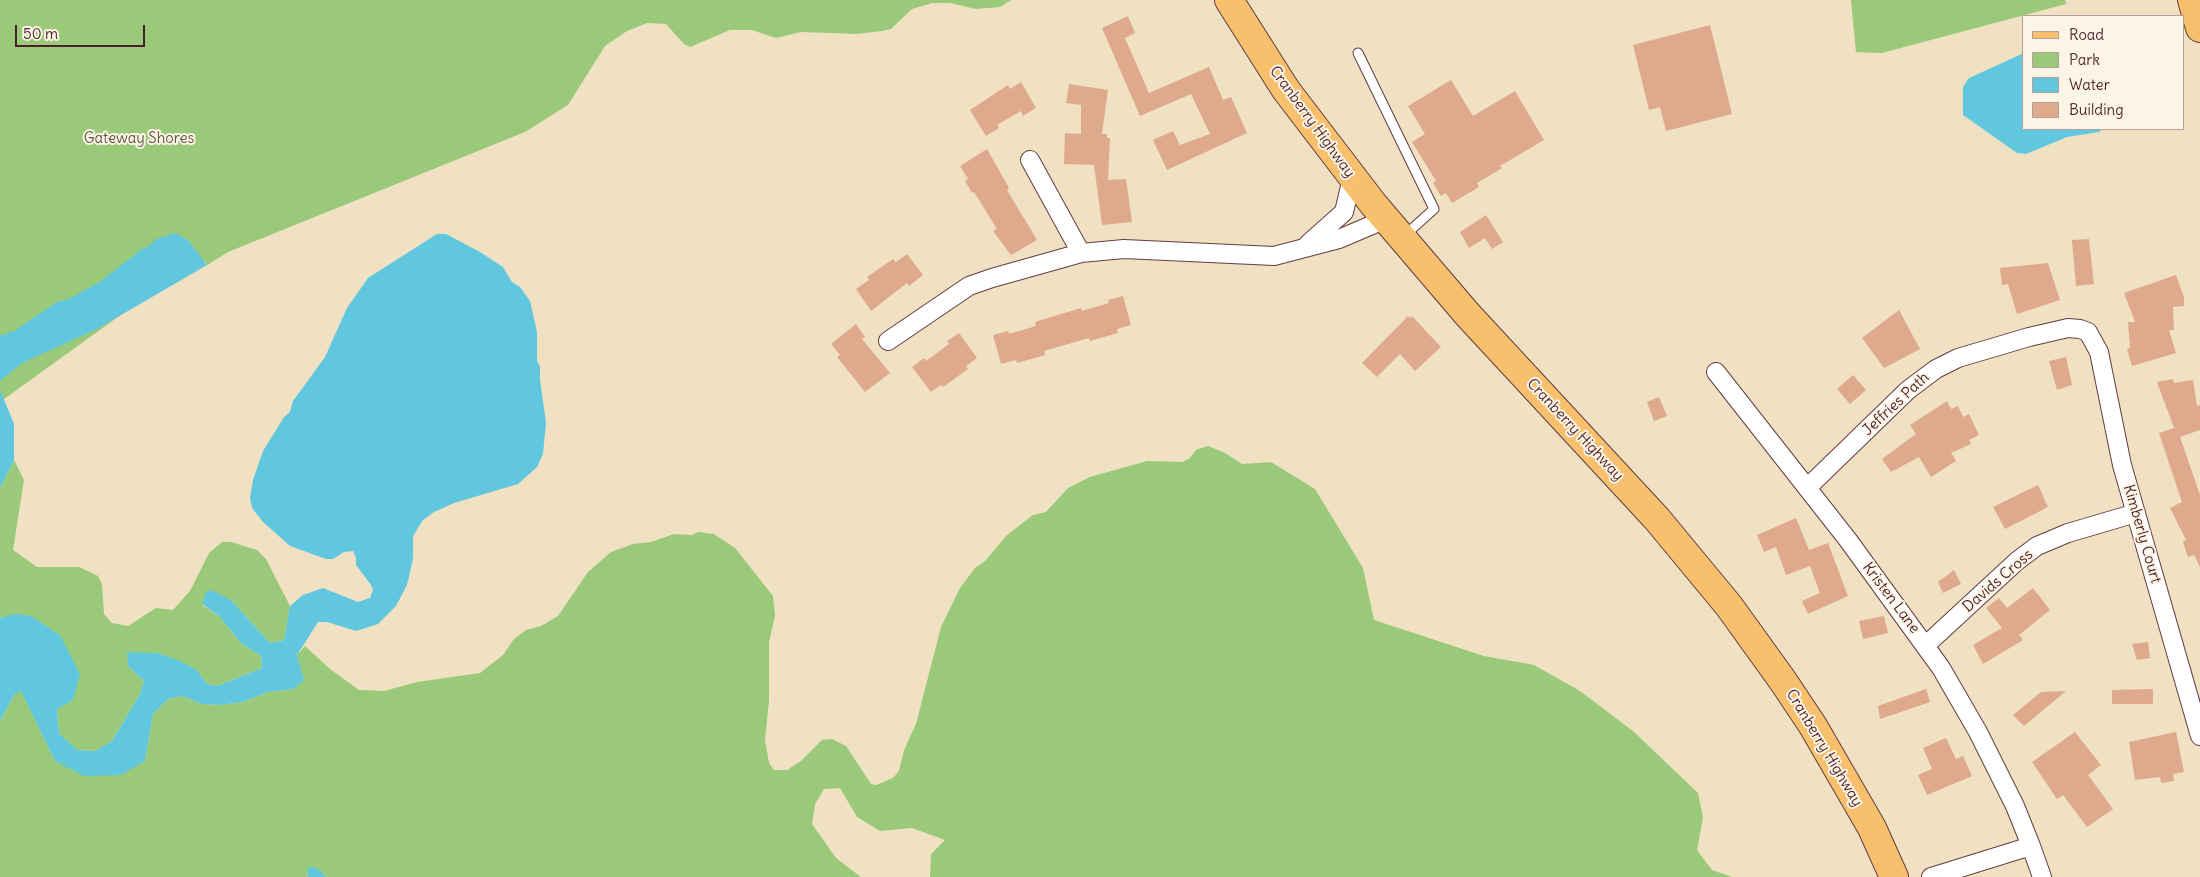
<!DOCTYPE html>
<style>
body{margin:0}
#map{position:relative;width:2200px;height:877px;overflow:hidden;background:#efe1c1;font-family:Delius,sans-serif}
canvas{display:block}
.legend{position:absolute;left:2022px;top:15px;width:162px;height:115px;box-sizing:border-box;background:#fcf5e5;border:1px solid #b59f9b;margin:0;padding:6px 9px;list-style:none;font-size:15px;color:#4a1f2b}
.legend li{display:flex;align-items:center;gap:10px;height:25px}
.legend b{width:25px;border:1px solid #b59f9b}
.scale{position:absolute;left:15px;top:25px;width:130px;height:22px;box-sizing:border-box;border:2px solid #4a1f2b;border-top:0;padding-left:6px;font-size:15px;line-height:18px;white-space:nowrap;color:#4a1f2b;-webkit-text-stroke:4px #fcf5e5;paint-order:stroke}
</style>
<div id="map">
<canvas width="2200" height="877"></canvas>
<ul class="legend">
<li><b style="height:6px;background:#f8bf6c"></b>Road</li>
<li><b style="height:14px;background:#9aca79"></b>Park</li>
<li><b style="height:14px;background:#61c7de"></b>Water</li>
<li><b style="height:14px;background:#dfa98e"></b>Building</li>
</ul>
<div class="scale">50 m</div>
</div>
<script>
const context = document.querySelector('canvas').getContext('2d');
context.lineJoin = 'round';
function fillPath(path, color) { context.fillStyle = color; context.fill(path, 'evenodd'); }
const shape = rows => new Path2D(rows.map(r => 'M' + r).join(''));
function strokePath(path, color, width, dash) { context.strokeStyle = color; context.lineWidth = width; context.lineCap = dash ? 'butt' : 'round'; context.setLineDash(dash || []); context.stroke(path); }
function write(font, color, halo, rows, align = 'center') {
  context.font = font + ' Delius,sans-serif'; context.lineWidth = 4; context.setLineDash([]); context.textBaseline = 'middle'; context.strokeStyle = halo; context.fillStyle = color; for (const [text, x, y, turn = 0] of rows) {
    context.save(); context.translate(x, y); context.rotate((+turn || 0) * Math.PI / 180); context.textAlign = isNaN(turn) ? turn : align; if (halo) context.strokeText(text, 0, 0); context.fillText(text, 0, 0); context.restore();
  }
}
fillPath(shape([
 [0,0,1011,0,1000,7,976,9,950,3,932,3,912,9,891,29,882,31,857,34,801,32,776,38,752,30,730,30,690,47,684,44,666,24,647,23,627,31,605,46,568,105,525,132,228,252,207,265,205,261,183,270,0,402],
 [1851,0,2065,0,2066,4,1882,53,1856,52],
 [1208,446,1225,453,1242,464,1271,462,1315,489,1363,568,1374,620,1484,656,1534,665,1580,691,1633,731,1698,793,1703,818,1697,850,1712,870,1732,877,930,877,931,854,945,840,912,828,880,831,857,817,840,788,824,789,815,804,812,824,836,858,861,877,326,877,321,871,307,875,308,877,0,877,0,721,14,695,21,690,55,761,145,761,153,714,168,699,182,696,202,704,220,705,243,702,268,692,294,689,297,655,305,646,330,669,359,690,384,691,417,682,480,673,503,655,514,639,526,630,541,626,558,616,588,572,611,552,633,544,651,542,674,534,692,535,698,532,714,534,735,548,773,596,775,616,769,642,769,701,765,740,769,763,774,770,787,770,801,761,822,740,832,739,846,746,871,784,876,785,893,778,899,771,904,750,916,724,941,627,960,588,975,568,985,561,1007,535,1033,515,1046,512,1068,488,1090,477,1147,461,1183,462,1190,458,1196,450],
 [14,460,24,480,13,550,37,567,79,567,98,576,102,584,104,614,112,623,128,626,156,608,173,610,190,591,209,553,222,542,231,542,257,550,266,559,290,606,284,640,270,643,231,600,202,605,219,616,241,643,261,656,262,668,217,686,207,684,197,670,158,653,128,666,144,681,140,694,112,741,95,751,77,750,59,733,57,708,2,617,0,619,0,488]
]), '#9aca79');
fillPath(shape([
 [2024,53,2024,129,2102,129,2099,132,2067,137,2026,154,2017,153,1963,115,1963,87,1969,78],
 [176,233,189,241,207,265,97,329,22,363,0,381,0,336,14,331,57,302,69,299,101,281,142,249,151,245,156,239],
 [437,234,446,234,480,252,503,267,512,282,520,287,530,301,537,332,537,361,540,366,540,380,546,423,543,454,537,467,518,484,454,503,434,512,423,520,413,536,413,559,407,585,396,606,378,624,356,631,327,622,318,622,297,655,304,680,294,689,268,692,243,702,220,705,202,704,182,696,168,699,153,714,145,761,121,775,84,776,55,761,21,691,14,695,0,721,0,619,2,617,15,614,31,616,60,635,80,674,73,700,57,709,59,733,77,750,95,751,112,741,140,694,144,681,128,666,127,652,158,653,178,660,197,670,207,684,217,686,262,668,261,656,241,643,219,616,202,604,206,592,211,590,231,600,270,643,284,640,290,606,303,595,323,588,358,602,370,598,373,590,371,585,356,565,356,558,353,551,344,552,333,559,326,559,290,546,263,522,252,508,250,498,253,480,263,451,284,417,290,412,293,401,325,357,347,308,368,278],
 [0,390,14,424,14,460,0,488],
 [313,867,321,871,326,877,308,877,307,868]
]), '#61c7de');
fillPath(shape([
 [1128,16,1135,33,1125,38,1149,93,1209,67,1223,100,1231,97,1247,133,1167,170,1153,140,1173,131,1180,145,1210,134,1191,94,1140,116,1102,28],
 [1710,25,1732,114,1666,131,1660,107,1649,110,1633,45],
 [1451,80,1473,116,1515,91,1544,140,1500,166,1502,168,1477,183,1479,187,1452,203,1446,193,1441,196,1433,183,1436,181,1412,142,1425,134,1408,106],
 [1021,82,1036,108,1023,116,1021,111,997,125,999,128,986,136,970,110,1008,85,1010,89],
 [1069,84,1108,90,1102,134,1107,134,1107,138,1110,138,1108,180,1126,179,1132,222,1102,225,1094,165,1064,164,1065,133,1081,134,1081,105,1066,103],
 [987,149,1009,188,1007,190,1037,240,1011,255,993,231,997,229,974,192,972,193,965,181,968,179,960,166],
 [1486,215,1503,242,1492,249,1485,238,1469,248,1460,232],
 [2089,239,2094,284,2076,286,2072,240],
 [907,254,923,275,909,286,907,283,871,311,856,289,869,280,867,277,893,259,896,262],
 [2048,263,2060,300,2017,314,2008,284,2002,285,2000,268],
 [2176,275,2184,297,2184,306,2173,307,2174,330,2169,330,2176,353,2132,366,2127,349,2130,348,2128,322,2135,322,2124,293],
 [1123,296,1131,325,1117,329,1118,333,1090,341,1089,338,1044,351,1045,355,1017,363,1016,360,1001,364,993,335,1008,331,1009,334,1036,326,1035,322,1081,308,1082,311,1109,303,1108,300],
 [1899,310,1920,349,1884,368,1862,338],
 [1408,316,1410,318,1412,316,1441,347,1415,371,1400,354,1377,377,1362,363],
 [856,324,865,337,862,339,890,373,865,392,837,357,840,355,831,344],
 [959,333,977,358,966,366,968,369,943,387,941,385,931,392,912,367,924,358,926,361,949,344,947,341],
 [2066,357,2072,385,2057,390,2049,361],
 [1853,375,1866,390,1850,404,1837,389],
 [2173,379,2174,383,2193,380,2197,406,2200,405,2200,430,2180,437,2200,495,2200,567,2194,555,2188,557,2183,542,2186,540,2170,508,2182,502,2159,433,2174,428,2157,382],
 [1659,397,1667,416,1654,421,1647,402],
 [1947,401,1951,409,1958,406,1963,417,1969,414,1979,435,1969,440,1971,444,1951,453,1956,461,1931,477,1919,457,1891,472,1882,459,1916,434,1910,425],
 [2038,485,2048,507,2005,529,1993,507],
 [1796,518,1809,550,1828,543,1848,596,1808,614,1802,601,1820,593,1810,566,1786,575,1776,547,1764,552,1757,535],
 [1954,570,1961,584,1943,593,1938,582],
 [2033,588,2050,610,2019,635,2023,640,1983,664,1973,645,2002,628,1986,608,1999,598,2007,608],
 [1884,616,1888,633,1863,639,1859,621],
 [2148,642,2150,658,2137,660,2132,644],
 [1926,689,1930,702,1880,719,1878,706],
 [2153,689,2153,704,2112,704,2112,690],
 [2066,691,2024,726,2013,715,2041,692],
 [2075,732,2101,765,2088,775,2113,809,2087,827,2063,795,2057,799,2032,762],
 [2176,732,2184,772,2173,774,2174,781,2161,783,2160,777,2135,780,2129,742],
 [1946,738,1956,759,1963,756,1972,776,1927,795,1918,775,1932,769,1923,748]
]), '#dfa98e');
const service = shape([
 [1358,53,1434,209,1404,236]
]);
const minor = shape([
 [1030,160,1081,253],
 [1308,244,1344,212,1352,178],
 [888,341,969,286,992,278,1081,253,1124,249,1274,256,1339,239,1386,219],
 [1716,372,1848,540,1941,668,1978,732,2015,806,2031,846],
 [1807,488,1908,390,1936,369,1958,358,2029,337,2068,328,2080,329,2088,332,2099,352,2122,465,2200,736],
 [1926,645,2017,561,2037,546,2068,533,2136,513],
 [1931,877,2031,846,2042,877]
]);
const primary = shape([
 [1229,0,1286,90,1374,205,1468,315,1657,519,1729,606,1783,681,1813,726,1872,828,1894,877]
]);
const motorway = shape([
 [2192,0,2200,28]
]);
strokePath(service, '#633c42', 11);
strokePath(minor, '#633c42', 20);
strokePath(primary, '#633c42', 30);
strokePath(motorway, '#633c42', 30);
strokePath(service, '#fff', 9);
strokePath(minor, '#fff', 18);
strokePath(primary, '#f8bf6c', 28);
strokePath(motorway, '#f8bf6c', 28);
write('15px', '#4a1f2b', '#fcf5e5', [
 ["Cranberry Highway",1312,122,54],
 ["Jeffries Path",1896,404,-43],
 ["Cranberry Highway",1575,430,47],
 ["Kimberly Court",2142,534,74],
 ["Davids Cross",1998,581,-41],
 ["Kristen Lane",1891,598,53],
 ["Cranberry Highway",1824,748,59]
]);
write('15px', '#625242', '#fcf5e5', [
 ["Gateway Shores",139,139]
]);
</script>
